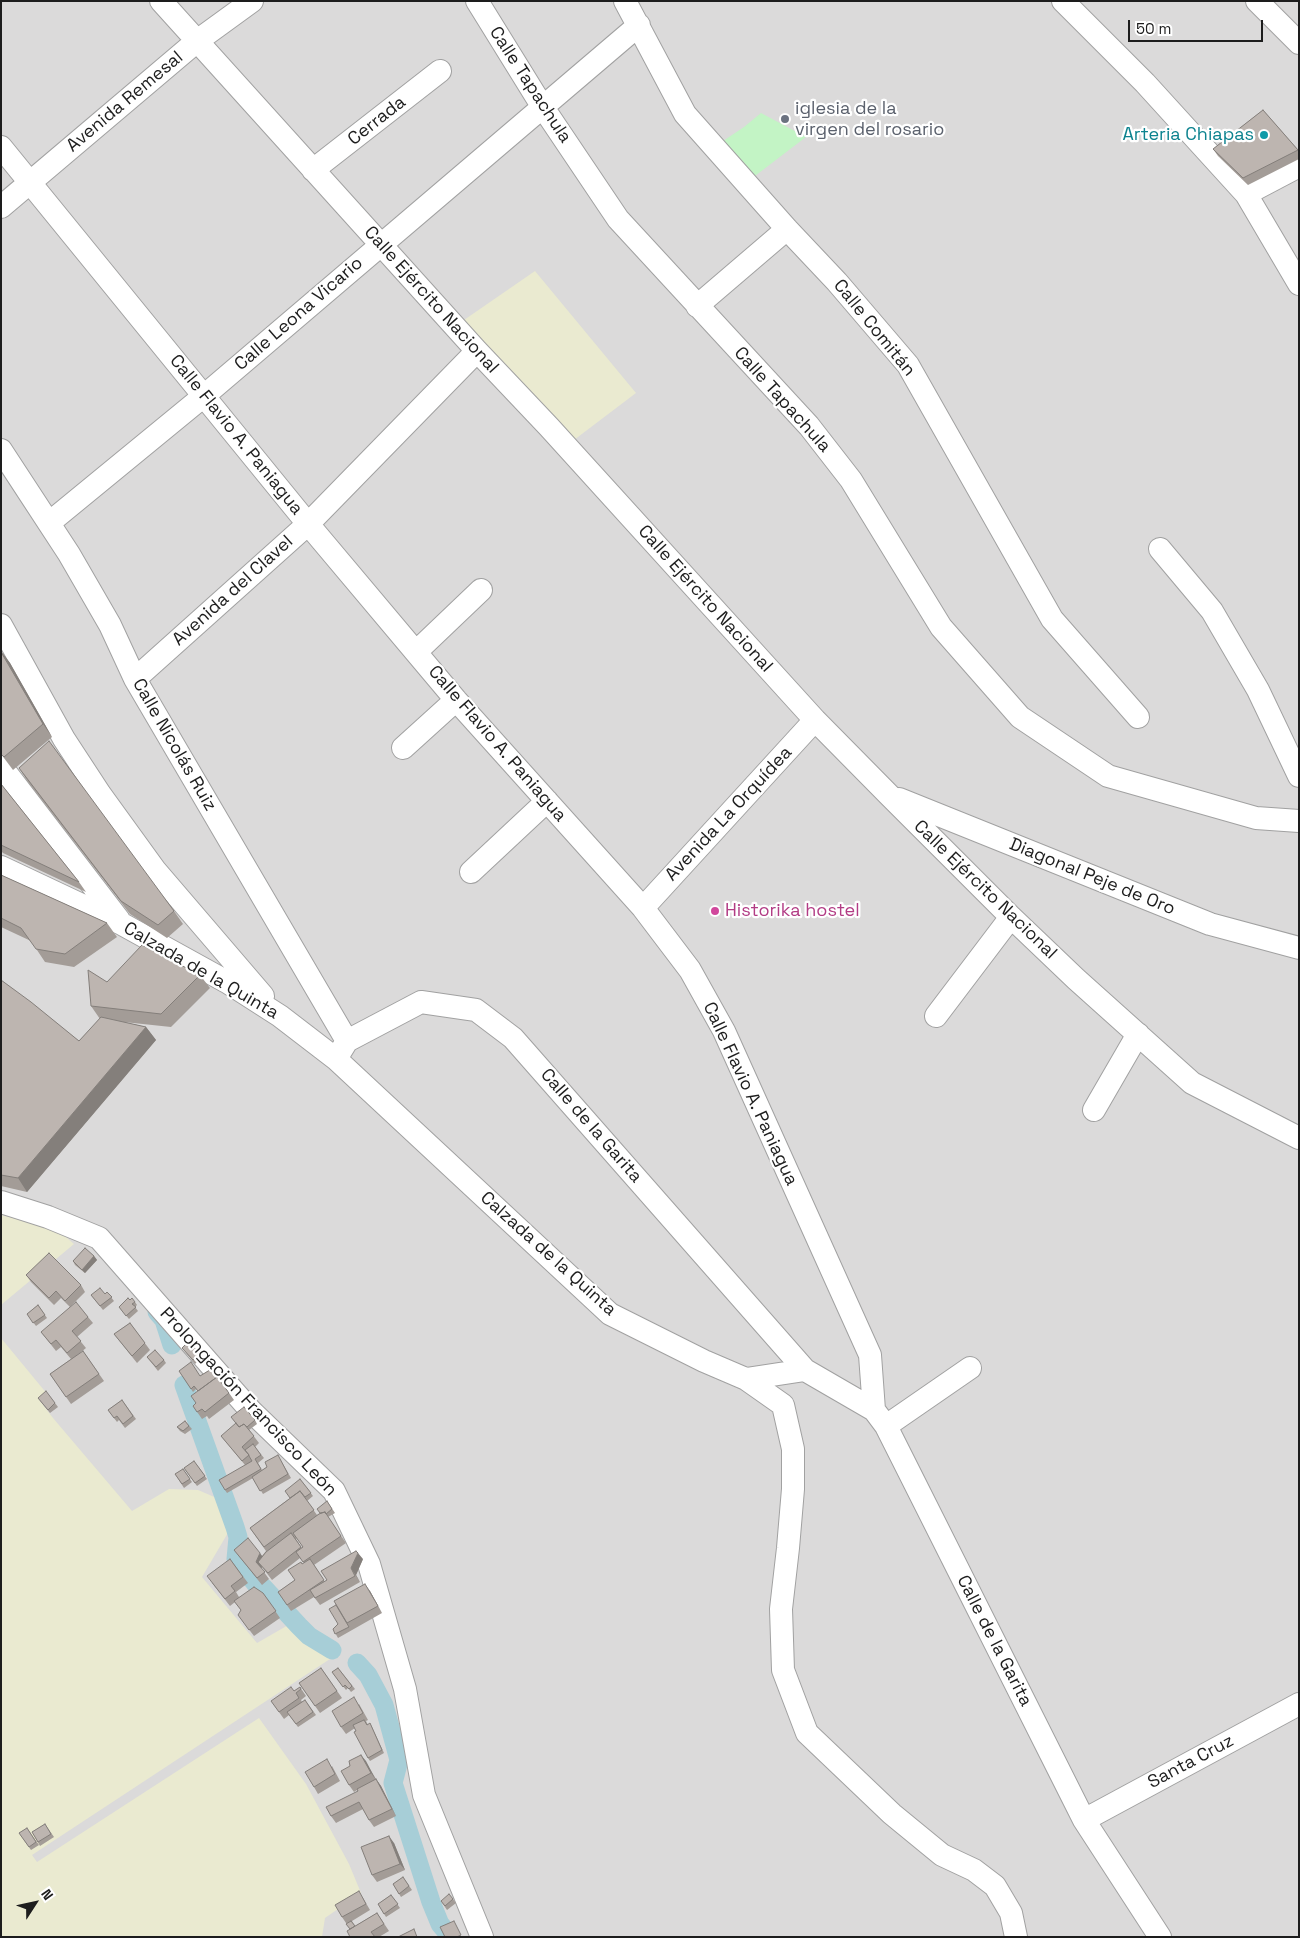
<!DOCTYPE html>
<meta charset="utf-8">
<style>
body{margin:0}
#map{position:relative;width:1300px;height:1938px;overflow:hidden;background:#ede9e3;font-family:"Space Grotesk",sans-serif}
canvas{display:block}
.frame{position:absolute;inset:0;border:2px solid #1d1d1d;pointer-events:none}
.north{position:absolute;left:10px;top:1878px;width:50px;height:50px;-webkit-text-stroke:4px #fff;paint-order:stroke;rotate:55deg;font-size:14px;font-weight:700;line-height:20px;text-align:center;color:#1d1d1d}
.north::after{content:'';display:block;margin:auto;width:18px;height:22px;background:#1d1d1d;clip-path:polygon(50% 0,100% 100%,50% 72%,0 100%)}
.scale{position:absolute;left:1128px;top:20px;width:135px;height:22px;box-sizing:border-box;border:2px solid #1d1d1d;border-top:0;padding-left:6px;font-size:15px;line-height:18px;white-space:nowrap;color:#1d1d1d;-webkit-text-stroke:4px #fff;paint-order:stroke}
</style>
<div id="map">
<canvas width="1300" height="1938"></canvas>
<div class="frame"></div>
<div class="north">N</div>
<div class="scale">50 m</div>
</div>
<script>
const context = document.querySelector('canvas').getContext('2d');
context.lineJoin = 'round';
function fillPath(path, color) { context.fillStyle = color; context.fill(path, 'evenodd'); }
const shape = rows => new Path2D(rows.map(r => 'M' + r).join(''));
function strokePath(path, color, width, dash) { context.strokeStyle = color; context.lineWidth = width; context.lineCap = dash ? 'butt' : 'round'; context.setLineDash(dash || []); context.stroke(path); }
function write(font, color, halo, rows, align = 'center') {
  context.font = font + ' "Space Grotesk",sans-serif'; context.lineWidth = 4.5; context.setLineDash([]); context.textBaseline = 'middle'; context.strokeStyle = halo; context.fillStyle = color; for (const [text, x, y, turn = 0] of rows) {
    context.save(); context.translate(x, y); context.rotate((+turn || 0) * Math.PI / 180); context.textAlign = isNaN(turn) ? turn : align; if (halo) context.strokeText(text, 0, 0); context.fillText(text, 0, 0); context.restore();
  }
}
fillPath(shape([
 [1,1,1299,1,1299,1937,1,1937]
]), '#dbdada');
fillPath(shape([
 [535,271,636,393,574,440,464,320],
 [1,1215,58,1230,74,1244,1,1305],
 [1,1338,48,1395,40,1401,53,1418,132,1511,169,1489,198,1490,219,1499,232,1526,202,1577,257,1643,290,1624,330,1659,32,1855,37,1862,259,1718,306,1784,349,1864,361,1893,325,1918,322,1937,1,1937]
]), '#eaead0');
fillPath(shape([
 [761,113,806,137,751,179,720,143,744,127]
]), '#c3f4c5');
strokePath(shape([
 [157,1312,164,1320,172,1345],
 [184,1385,235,1527,238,1537,236,1559,258,1587,263,1587,299,1626,309,1636,332,1650],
 [357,1663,368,1675,384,1705,399,1760,393,1783,431,1902,440,1924,451,1937]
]), '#a7ced7', 19);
const minor = shape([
 [161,1,477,351,549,427,815,720,889,795,1011,917,1076,979,1192,1083,1299,1138],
 [477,1,542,106,618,219,809,426,851,480,941,627,1020,717,1108,776,1256,818,1299,821],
 [625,1,685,114,787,229,837,282,908,365,1052,619,1138,717],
 [1063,1,1145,83,1246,194,1299,284],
 [1257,1,1299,43],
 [1,147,308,524,456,700,643,908,690,970,724,1031,870,1355,874,1410],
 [313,170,440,71],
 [1246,194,1299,166],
 [1,207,197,41,252,1],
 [697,306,787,229],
 [1,450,69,554,110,625,135,679,347,1041],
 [49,523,205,395,639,25],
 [1160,549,1212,611,1258,690,1299,776],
 [1,625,64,739,100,794,155,870,263,996],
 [416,652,481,590],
 [135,679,308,524,477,351],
 [403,748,456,700],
 [1,766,119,920],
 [899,799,1210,924,1299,948],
 [1,867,122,924,227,982,280,1016,336,1059,610,1314,704,1361,746,1379,783,1405,793,1449,793,1489,788,1548,781,1609,783,1670,807,1733,892,1814,942,1855,974,1870,995,1886,1011,1913,1016,1937],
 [471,872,547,801],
 [643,908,815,720],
 [936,1016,1011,917],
 [339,1054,347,1041,421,1002,476,1010,513,1038,805,1370],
 [1094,1110,1138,1034],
 [1,1202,48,1217,99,1238,251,1411,334,1491,369,1564,405,1689,424,1795,482,1937],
 [746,1379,805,1370,874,1410,886,1426,1084,1820,1160,1937],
 [886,1426,970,1368],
 [1084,1820,1299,1704]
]);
strokePath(minor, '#a1a1a1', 24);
strokePath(minor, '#fff', 22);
fillPath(shape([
 [1263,110,1299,151,1299,159,1248,185,1218,156,1213,149],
 [1,651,10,663,52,737,13,770,1,754],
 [19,768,174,911,183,924,167,938,130,914,28,782],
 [1,784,79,882,86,892,3,853,1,851],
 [1,875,107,923,117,937,74,967,45,962,31,941,1,927],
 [200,975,210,988,171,1027,124,1022,146,1027,156,1040,27,1192,1,1186,1,980,79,1041,100,1019,91,1006,107,982],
 [94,1256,97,1260,85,1273,75,1265,73,1261],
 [26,1275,81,1285,85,1292,70,1307,61,1298,54,1305,31,1282],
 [107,1292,114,1301,103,1310,91,1295,105,1294],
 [130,1300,135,1302,137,1305,135,1307,138,1311,129,1319,119,1307],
 [38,1305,47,1318,36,1326,27,1314],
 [88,1317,93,1323,77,1337,86,1348,76,1356,83,1351,104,1381,71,1404,50,1374,71,1359,61,1347,56,1351,41,1332],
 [130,1323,150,1350,137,1363,114,1334],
 [182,1348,200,1354,202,1357,195,1364],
 [147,1357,164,1360,166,1363,158,1371],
 [213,1368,222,1383,234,1400,209,1419,207,1416,202,1419,193,1406,196,1403,198,1391,196,1389,193,1392,179,1371,200,1376],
 [38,1398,55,1403,58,1407,50,1413],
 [122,1400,136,1419,125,1428,119,1420,117,1422,108,1410],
 [255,1420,257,1424,249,1430,259,1443,255,1447,264,1458,258,1463,262,1470,280,1459,291,1478,263,1494,253,1478,227,1493,225,1490,245,1465,221,1436],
 [185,1421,192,1429,185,1434,180,1431,177,1427],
 [194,1461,207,1479,197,1486,184,1468],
 [183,1469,192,1482,184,1488,175,1474],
 [300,1479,313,1496,307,1501,317,1515,320,1513,327,1501,335,1513,328,1517,346,1543,314,1565,325,1582,363,1559,356,1575,360,1582,320,1605,314,1597,291,1611,278,1592,295,1580,302,1564,304,1563,300,1558,272,1580,262,1567,261,1568,269,1579,262,1585,234,1550,262,1556,266,1551,250,1528,290,1498],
 [297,1538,303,1547,302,1548,296,1539],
 [230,1559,248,1583,236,1592,239,1597,263,1593,280,1618,254,1636,238,1615,241,1610,235,1602,230,1606,212,1583],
 [370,1591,382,1613,338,1638,333,1629],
 [321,1668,342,1698,320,1713,299,1683],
 [338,1668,355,1689,351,1692,348,1688,346,1690,332,1672],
 [300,1687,306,1696,301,1700,302,1702,305,1700,316,1715,298,1727,289,1715,284,1719,271,1701,294,1691],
 [359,1704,368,1720,366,1721,368,1725,370,1723,372,1727,384,1753,370,1761,368,1758,355,1728,346,1734,341,1727],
 [361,1755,376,1779,381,1786,396,1816,374,1827,369,1820,363,1809,336,1823,331,1816,358,1791,357,1790,354,1792,349,1785,350,1766],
 [332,1766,340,1781,318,1794,314,1787],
 [45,1824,54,1837,40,1846,32,1832],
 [27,1828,39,1845,31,1850,19,1833],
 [394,1843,405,1870,377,1882,372,1875],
 [403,1877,412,1890,401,1897,393,1884],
 [391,1895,400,1908,386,1917,378,1904],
 [363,1898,370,1910,352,1921,355,1926,377,1913,389,1931,379,1937,350,1937,350,1929,342,1917],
 [453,1899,456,1903,447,1910,441,1901]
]), '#a39c97');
fillPath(shape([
 [1,651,10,663,52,737,43,724],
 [146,1027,156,1040,27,1192,18,1178],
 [94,1256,97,1260,85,1273,82,1270],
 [260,1553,265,1560,258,1562,262,1567,261,1569,256,1562],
 [358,1553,363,1559,356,1575,360,1582,351,1568],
 [365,1584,370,1591,382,1613,378,1606],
 [361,1755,366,1761,376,1780,371,1773],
 [376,1779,381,1786,396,1816,392,1809],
 [389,1836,394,1843,405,1870,400,1864]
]), '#847f7b');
const building = shape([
 [1263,110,1298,150,1243,178,1213,149,1263,110],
 [1,652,43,724,4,757,1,754,1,652],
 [49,741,174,911,158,925,121,901,19,768,49,741],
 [1,784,79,882,1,845,1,784],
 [1,875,107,923,65,954,36,949,21,928,1,918,1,875],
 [142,945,200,975,161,1014,91,1006,88,970,107,982,142,945],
 [1,980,31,1002,79,1041,101,1017,146,1027,18,1178,1,1175,1,980],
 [85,1248,94,1256,82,1270,73,1261,85,1248],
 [49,1253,81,1285,65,1301,56,1291,49,1298,26,1275,49,1253],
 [100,1288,105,1294,107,1292,112,1297,100,1306,91,1295,100,1288],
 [128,1298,130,1300,132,1298,135,1302,132,1304,136,1307,126,1316,119,1307,128,1298],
 [76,1302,88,1317,72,1331,81,1341,67,1353,56,1340,51,1344,41,1332,76,1302],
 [38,1305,45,1315,33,1323,27,1314,38,1305],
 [130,1323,145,1343,132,1356,114,1334,130,1323],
 [189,1341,200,1354,193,1360,182,1348,189,1341],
 [155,1350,164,1360,156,1367,147,1357,155,1350],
 [83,1351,99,1374,66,1397,50,1374,83,1351],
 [191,1362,200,1376,213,1368,220,1379,219,1380,217,1377,198,1391,194,1386,191,1389,179,1371,191,1362],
 [217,1377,229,1393,205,1412,202,1409,197,1412,193,1406,196,1403,191,1396,217,1377],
 [46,1391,55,1403,48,1410,38,1398,46,1391],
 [122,1400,133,1416,123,1424,117,1416,114,1418,108,1410,122,1400],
 [244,1407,255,1420,247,1427,244,1424,239,1427,231,1417,244,1407],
 [185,1421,189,1426,183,1431,177,1427,185,1421],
 [236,1423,239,1427,244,1424,254,1436,242,1447,249,1455,242,1461,221,1436,236,1423],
 [253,1444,261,1455,255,1459,261,1469,225,1490,219,1480,252,1461,249,1456,249,1455,245,1450,253,1444],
 [278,1455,288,1474,260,1491,252,1477,267,1467,265,1462,278,1455],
 [194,1461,205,1476,195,1483,184,1468,194,1461],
 [183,1469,190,1479,182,1484,175,1474,183,1469],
 [300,1479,311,1493,305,1497,300,1491,290,1498,285,1491,300,1479],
 [300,1491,314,1510,264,1547,250,1528,300,1491],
 [327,1501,332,1509,326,1514,325,1512,320,1513,317,1509,327,1501],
 [325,1512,341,1536,303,1562,296,1552,303,1547,293,1533,319,1514,325,1512],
 [291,1533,301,1547,268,1573,258,1562,266,1552,291,1533],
 [248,1538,260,1553,256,1562,265,1572,257,1578,234,1550,248,1538],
 [356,1551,358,1553,351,1568,355,1576,315,1598,310,1590,327,1580,321,1571,356,1551],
 [230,1559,243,1577,231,1586,235,1591,225,1599,207,1576,230,1559],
 [310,1559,324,1580,287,1605,278,1592,295,1580,288,1570,301,1562,302,1564,310,1559],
 [365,1584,378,1606,347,1623,334,1601,365,1584],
 [254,1587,263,1593,276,1611,249,1630,238,1615,241,1610,234,1601,254,1587],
 [336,1605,349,1627,335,1634,333,1629,338,1624,329,1609,336,1605],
 [321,1668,337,1691,315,1706,299,1683,321,1668],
 [338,1668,352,1686,349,1689,345,1685,343,1687,332,1672,338,1668],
 [291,1687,294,1691,300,1687,301,1689,296,1693,299,1698,279,1712,271,1701,291,1687],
 [354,1697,363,1713,341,1727,332,1711,354,1697],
 [305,1700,313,1712,296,1724,287,1712,305,1700],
 [364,1720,367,1725,370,1723,382,1750,368,1758,354,1732,356,1731,353,1725,364,1720],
 [361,1755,371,1773,349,1785,341,1771,350,1766,349,1761,361,1755],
 [327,1759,335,1774,314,1787,305,1772,327,1759],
 [376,1779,392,1809,369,1820,359,1802,331,1816,326,1807,358,1791,357,1789,376,1779],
 [45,1824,51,1834,38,1842,32,1832,45,1824],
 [27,1828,36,1842,29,1847,19,1833,27,1828],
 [389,1836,400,1864,372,1875,361,1847,389,1836],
 [403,1877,409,1886,399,1894,393,1884,403,1877],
 [359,1891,366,1904,342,1917,335,1905,359,1891],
 [449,1894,453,1899,445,1906,441,1901,449,1894],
 [391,1895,398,1904,384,1914,378,1904,391,1895],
 [377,1913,384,1924,371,1932,375,1937,350,1937,347,1931,377,1913],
 [351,1921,355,1926,350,1929,346,1924,351,1921],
 [454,1921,461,1935,457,1937,445,1937,440,1927,454,1921],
 [414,1929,417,1937,398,1937,414,1929]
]);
fillPath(building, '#bdb5b0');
strokePath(building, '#847f7b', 1);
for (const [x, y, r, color] of [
 [785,119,5,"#6b7280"],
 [1264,135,5,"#0f9aa8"],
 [715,911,5,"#d1479c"]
]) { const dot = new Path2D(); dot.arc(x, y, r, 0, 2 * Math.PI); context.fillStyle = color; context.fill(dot); strokePath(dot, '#fff', 2); }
write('18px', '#1d1d1d', '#fff', [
 ["Calle Tapachula",530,85,57],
 ["Avenida Remesal",125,102,-40],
 ["Cerrada",377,121,-38],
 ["Calle Ejército Nacional",431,300,48],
 ["Calle Leona Vicario",299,314,-41],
 ["Calle Comitán",874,328,51],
 ["Calle Tapachula",782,400,48],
 ["Calle Flavio A. Paniagua",236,435,51],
 ["Avenida del Clavel",233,591,-42],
 ["Calle Ejército Nacional",705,599,48],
 ["Calle Flavio A. Paniagua",497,744,49],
 ["Calle Nicolás Ruiz",174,745,60],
 ["Avenida La Orquídea",729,814,-47],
 ["Diagonal Peje de Oro",1092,877,22],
 ["Calle Ejército Nacional",985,890,44],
 ["Calzada de la Quinta",201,971,30],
 ["Calle Flavio A. Paniagua",750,1094,65],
 ["Calle de la Garita",591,1126,49],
 ["Calzada de la Quinta",548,1254,42],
 ["Prolongación Francisco León",248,1402,47],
 ["Calle de la Garita",994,1641,63],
 ["Santa Cruz",1191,1762,-28]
]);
write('18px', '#5b616d', '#fff', [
 ["iglesia de la",795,109],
 ["virgen del rosario",795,130]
], 'left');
write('18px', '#0d838f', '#fff', [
 ["Arteria Chiapas",1254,135]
], 'right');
write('18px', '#b23c85', '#fff', [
 ["Historika hostel",725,911]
], 'left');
</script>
